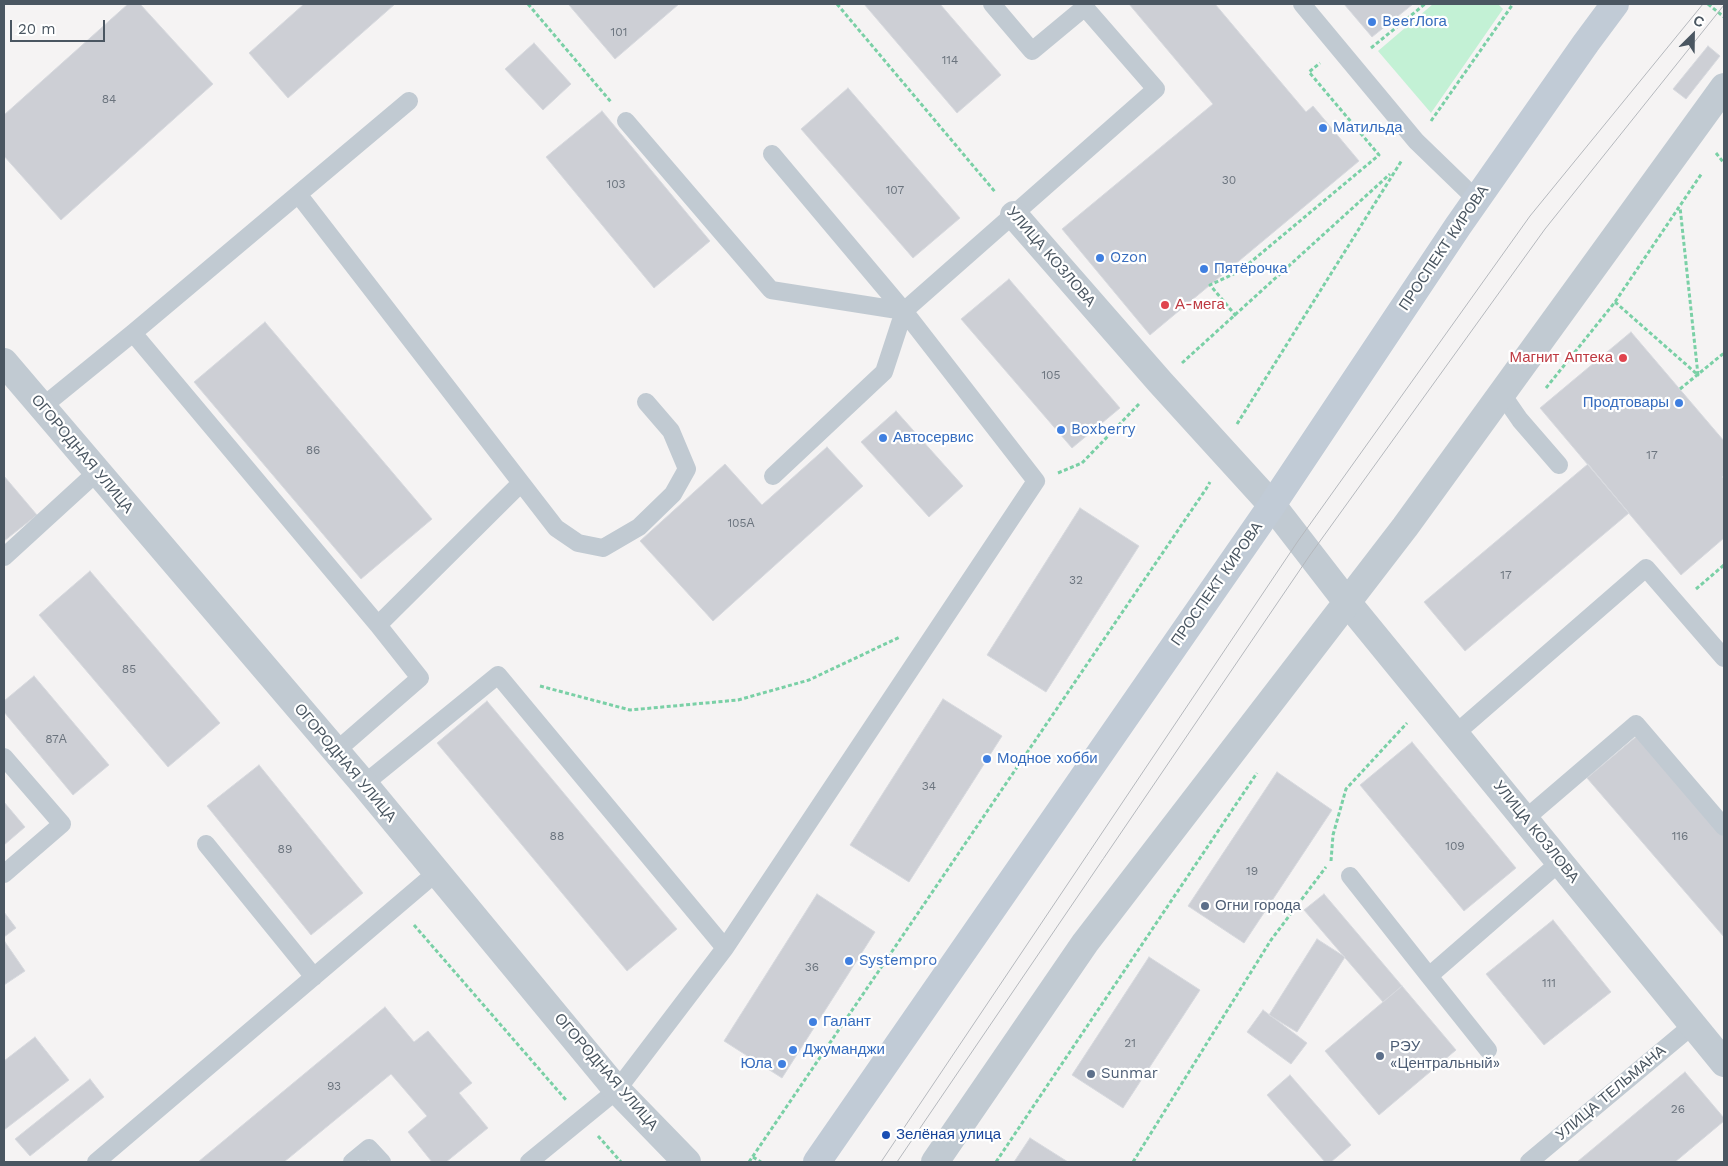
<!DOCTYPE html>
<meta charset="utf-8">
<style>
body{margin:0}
#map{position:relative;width:1728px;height:1166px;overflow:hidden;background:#f5f3f3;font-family:"Work Sans",sans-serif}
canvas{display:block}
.frame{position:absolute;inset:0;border:5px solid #4a5661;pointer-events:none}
.north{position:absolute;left:1668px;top:10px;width:50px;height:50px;-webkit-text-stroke:4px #fff;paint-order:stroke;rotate:23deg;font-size:14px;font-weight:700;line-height:20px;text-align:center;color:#4a5661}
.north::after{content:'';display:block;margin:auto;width:18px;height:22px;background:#4a5661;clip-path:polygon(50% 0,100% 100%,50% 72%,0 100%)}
.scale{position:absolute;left:10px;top:20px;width:95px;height:22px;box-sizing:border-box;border:2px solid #4a5661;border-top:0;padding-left:6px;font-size:15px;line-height:18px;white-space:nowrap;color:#4a5661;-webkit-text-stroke:4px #fff;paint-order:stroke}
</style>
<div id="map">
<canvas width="1728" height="1166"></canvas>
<div class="frame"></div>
<div class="north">С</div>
<div class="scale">20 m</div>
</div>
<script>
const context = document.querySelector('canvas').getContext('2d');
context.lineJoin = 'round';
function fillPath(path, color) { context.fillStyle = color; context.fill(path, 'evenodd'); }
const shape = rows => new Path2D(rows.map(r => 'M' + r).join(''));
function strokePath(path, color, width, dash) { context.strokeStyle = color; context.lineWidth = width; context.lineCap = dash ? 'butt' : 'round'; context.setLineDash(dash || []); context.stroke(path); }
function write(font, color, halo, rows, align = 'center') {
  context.font = font + ' "Work Sans",sans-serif'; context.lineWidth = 4.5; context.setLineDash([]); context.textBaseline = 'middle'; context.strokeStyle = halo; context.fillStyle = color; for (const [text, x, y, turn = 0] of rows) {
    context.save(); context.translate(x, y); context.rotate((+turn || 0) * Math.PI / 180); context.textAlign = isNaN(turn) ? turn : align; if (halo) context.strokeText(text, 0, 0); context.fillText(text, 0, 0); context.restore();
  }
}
fillPath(shape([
 [1433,4,1498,4,1503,9,1431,113,1378,51]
]), '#c3f1d5');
const building = shape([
 [128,4,140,4,213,84,61,220,4,156,4,115,128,4],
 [304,4,395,4,288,98,249,53,304,4],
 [570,4,679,4,615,59,569,5,570,4],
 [864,4,940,4,1001,75,957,113,864,4],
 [1129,4,1215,4,1306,112,1313,106,1359,161,1150,335,1062,229,1213,104,1129,4],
 [1344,4,1413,4,1372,37,1344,4],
 [534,43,571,84,543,110,505,69,534,43],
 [1708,46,1720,56,1686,99,1673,89,1708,46],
 [848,88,960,218,913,258,801,129,848,88],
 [602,111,710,241,654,288,546,157,602,111],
 [1009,279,1120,408,1072,448,961,319,1009,279],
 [265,322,432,519,361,579,194,382,265,322],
 [1631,332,1724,441,1724,475,1722,477,1724,479,1724,538,1681,575,1540,408,1631,332],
 [896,411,963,486,929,517,861,442,896,411],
 [827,447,863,486,713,621,640,541,725,464,762,505,827,447],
 [1588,464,1629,513,1465,651,1424,602,1588,464],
 [4,476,37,515,4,541,4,476],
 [1080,508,1139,546,1046,692,987,655,1080,508],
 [90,571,220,723,168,767,39,615,90,571],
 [34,676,109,765,73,795,4,712,4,701,34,676],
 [943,699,1002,736,909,882,850,845,943,699],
 [487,701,677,929,627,971,437,743,487,701],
 [1637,736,1724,837,1724,937,1587,778,1637,736],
 [1412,742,1516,868,1464,911,1360,785,1412,742],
 [259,765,363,893,311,935,207,806,259,765],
 [1277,772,1332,810,1244,943,1188,906,1277,772],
 [4,802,25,827,4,845,4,802],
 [817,894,875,932,782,1078,724,1041,817,894],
 [1324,894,1402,986,1383,1002,1304,910,1324,894],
 [4,912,16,928,4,937,4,912],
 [1553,920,1611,992,1544,1045,1486,974,1553,920],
 [1317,939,1345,957,1297,1032,1269,1015,1317,939],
 [5,942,25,971,4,985,4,943,5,942],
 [1149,957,1200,990,1123,1108,1072,1075,1149,957],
 [1402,986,1456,1050,1379,1115,1325,1051,1402,986],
 [385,1007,414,1042,428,1031,472,1083,459,1093,488,1128,446,1162,432,1162,408,1132,427,1116,391,1074,284,1162,198,1162,385,1007],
 [1263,1010,1307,1043,1291,1064,1247,1032,1263,1010],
 [35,1037,69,1080,4,1130,4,1061,35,1037],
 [1685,1072,1724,1118,1724,1121,1675,1162,1577,1162,1685,1072],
 [1290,1075,1351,1145,1331,1162,1325,1162,1267,1095,1290,1075],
 [90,1079,104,1097,30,1156,15,1139,90,1079],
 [1030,1138,1068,1162,1014,1162,1030,1138]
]);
fillPath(building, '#cdcfd5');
strokePath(building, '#d7d9de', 1);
strokePath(shape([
 [528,4,611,102],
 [837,4,996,193],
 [1708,4,1724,17],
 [1371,48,1425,4],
 [1431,121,1513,4],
 [1716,153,1724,163],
 [1615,302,1698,375,1680,207],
 [1236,316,1210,285,1240,271,1379,155,1309,72,1320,63],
 [1182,363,1390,174],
 [1546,388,1615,302,1702,173],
 [1680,389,1724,353],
 [1237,424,1402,160],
 [1058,473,1082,463,1139,404],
 [1696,589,1724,565],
 [540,686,630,710,738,700,809,680,900,637],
 [1331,861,1333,835,1346,789,1407,723],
 [414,925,566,1100],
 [598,1136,621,1162],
 [753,1157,761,1162],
 [749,1162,1206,489,1210,482],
 [996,1162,1257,773],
 [1133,1162,1271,940,1326,867]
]), '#7ad0a6', 3, [4, 2.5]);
strokePath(shape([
 [992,4,1032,51,1085,7],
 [1302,4,1416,141,1477,200],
 [626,121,771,290,904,311],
 [298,194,556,528,578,543,603,548,639,527,673,494,687,469,671,431,646,402],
 [133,333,378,625],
 [1502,394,1520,420,1559,465],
 [42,407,133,333,409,101],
 [773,476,884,372,904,311,1156,89,1082,4],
 [4,557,97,472],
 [1455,734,1646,568,1724,658],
 [336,751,420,678,378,625,521,483],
 [4,757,62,824,4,874],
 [364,784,498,675,725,948,1036,481,904,311,772,154],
 [1525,819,1636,724,1724,827],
 [206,844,314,977],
 [1350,876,1429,976,1560,862],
 [1429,976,1488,1050],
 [96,1162,437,872],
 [352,1162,369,1148,382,1162],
 [529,1162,617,1090,725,948],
 [1529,1162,1693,1025]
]), '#c1cad2', 18);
strokePath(shape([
 [1014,215,1160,382,1272,505],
 [1347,602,1724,1063]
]), '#c1cad2', 28);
strokePath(shape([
 [4,362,364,784,617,1090,687,1162],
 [1272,505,1347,602],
 [935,1162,1085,943,1405,527,1724,87]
]), '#c1cad2', 28);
strokePath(shape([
 [817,1162,1272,505,1458,226,1586,43,1615,4]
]), '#c1cbd6', 28);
strokePath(shape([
 [881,1162,1298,541,1530,216,1703,4],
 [897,1162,1310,555,1545,229,1724,5]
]), '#b5b8bd', 1);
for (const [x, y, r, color] of [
 [1372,22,5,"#3f7fe0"],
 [1323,128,5,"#3f7fe0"],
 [1100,258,5,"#3f7fe0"],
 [1204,269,5,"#3f7fe0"],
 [1165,305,5,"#e0444e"],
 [1623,358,5,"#e0444e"],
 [1679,403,5,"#3f7fe0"],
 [1061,430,5,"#3f7fe0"],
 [883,438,5,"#3f7fe0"],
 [987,759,5,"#3f7fe0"],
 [1205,906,5,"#5c6f8a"],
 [849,961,5,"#3f7fe0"],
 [813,1022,5,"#3f7fe0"],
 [793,1050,5,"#3f7fe0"],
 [1380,1056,5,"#5c6f8a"],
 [782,1064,5,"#3f7fe0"],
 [1091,1074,5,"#5c6f8a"],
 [886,1135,5,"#1a4fb4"]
]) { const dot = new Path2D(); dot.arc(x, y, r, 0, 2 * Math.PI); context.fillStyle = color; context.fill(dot); strokePath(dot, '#fff', 2); }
write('12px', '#6b747e', null, [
 ["101",619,32],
 ["114",950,60],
 ["84",109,99],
 ["30",1229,180],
 ["103",616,184],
 ["107",895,190],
 ["105",1051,375],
 ["86",313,450],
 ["17",1652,455],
 ["105А",741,523],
 ["17",1506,575],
 ["32",1076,580],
 ["85",129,669],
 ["87А",56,739],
 ["34",929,786],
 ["88",557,836],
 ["116",1680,836],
 ["109",1455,846],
 ["89",285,849],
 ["19",1252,871],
 ["36",812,967],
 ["111",1549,983],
 ["21",1130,1043],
 ["93",334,1086],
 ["26",1678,1109]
]);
write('15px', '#366cbe', '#fff', [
 ["BeerЛога",1382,22],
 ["Матильда",1333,128],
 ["Ozon",1110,258],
 ["Пятёрочка",1214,269],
 ["Продтовары",1669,403,"right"],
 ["Boxberry",1071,430],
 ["Автосервис",893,438],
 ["Модное хобби",997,759],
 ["Systempro",859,961],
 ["Галант",823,1022],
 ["Джуманджи",803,1050],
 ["Юла",772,1064,"right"]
], 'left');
write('15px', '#4a5661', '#fff', [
 ["ПРОСПЕКТ КИРОВА",1444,248,-56],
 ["УЛИЦА КОЗЛОВА",1051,257,49],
 ["ОГОРОДНАЯ УЛИЦА",82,454,50],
 ["ПРОСПЕКТ КИРОВА",1217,584,-55],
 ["ОГОРОДНАЯ УЛИЦА",345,763,50],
 ["УЛИЦА КОЗЛОВА",1536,832,51],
 ["ОГОРОДНАЯ УЛИЦА",606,1072,49],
 ["УЛИЦА ТЕЛЬМАНА",1611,1093,-40]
]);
write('15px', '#be3a42', '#fff', [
 ["А-мега",1175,305],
 ["Магнит Аптека",1613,358,"right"]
], 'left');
write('15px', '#4e5e75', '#fff', [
 ["Огни города",1215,906],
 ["РЭУ",1390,1047],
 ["«Центральный»",1390,1064],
 ["Sunmar",1101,1074]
], 'left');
write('15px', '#164399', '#fff', [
 ["Зелёная улица",896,1135]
], 'left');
</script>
